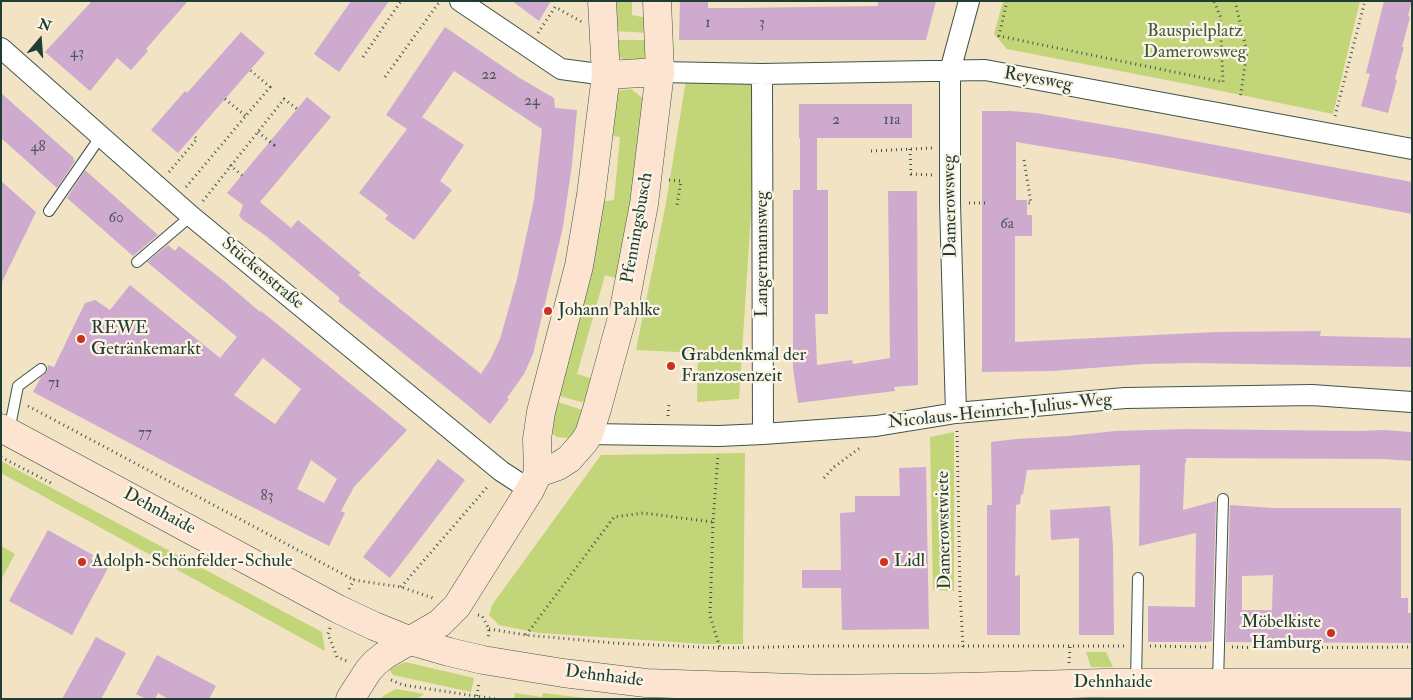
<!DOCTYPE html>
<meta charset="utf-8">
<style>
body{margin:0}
#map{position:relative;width:1413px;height:700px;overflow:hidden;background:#f1e3c4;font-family:"IM FELL Double Pica",serif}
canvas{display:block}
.frame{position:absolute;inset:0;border:2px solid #1f3d34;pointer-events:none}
.north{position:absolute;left:15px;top:15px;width:50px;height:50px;-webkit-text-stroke:4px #fcf5e5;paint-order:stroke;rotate:18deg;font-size:14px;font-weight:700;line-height:20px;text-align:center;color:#1f3d34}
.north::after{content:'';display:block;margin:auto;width:18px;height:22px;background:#1f3d34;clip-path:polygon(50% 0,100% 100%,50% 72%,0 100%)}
</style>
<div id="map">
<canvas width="1413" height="700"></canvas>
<div class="frame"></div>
<div class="north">N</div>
</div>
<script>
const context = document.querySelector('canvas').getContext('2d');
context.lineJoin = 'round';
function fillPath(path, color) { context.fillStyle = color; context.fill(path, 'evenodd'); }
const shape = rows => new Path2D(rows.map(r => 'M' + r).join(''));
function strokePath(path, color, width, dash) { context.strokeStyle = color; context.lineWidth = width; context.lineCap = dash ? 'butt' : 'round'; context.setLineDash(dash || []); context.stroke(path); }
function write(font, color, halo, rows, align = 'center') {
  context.font = font + ' "IM FELL Double Pica",serif'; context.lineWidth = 4.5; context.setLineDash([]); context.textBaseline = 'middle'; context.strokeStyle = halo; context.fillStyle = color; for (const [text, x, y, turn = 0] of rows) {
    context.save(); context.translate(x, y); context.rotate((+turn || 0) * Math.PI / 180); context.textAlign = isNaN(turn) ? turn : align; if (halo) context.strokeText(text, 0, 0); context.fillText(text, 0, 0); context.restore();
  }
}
fillPath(shape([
 [613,1,632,1,632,15,647,18,649,33,614,31],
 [1003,1,1360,1,1333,114,1197,86,1007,49,994,34],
 [612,40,651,40,647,55,644,58,638,61,626,61,617,55],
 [686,80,755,83,751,214,739,399,697,402,698,353,636,350,666,203],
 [631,89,644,99,643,121,620,279,605,275,577,374,597,380,589,404,552,394,599,202,614,200,620,137,612,136,617,91],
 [552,400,586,411,572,437,567,438,557,437,549,431],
 [954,432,954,591,933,590,930,437],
 [745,453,743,644,704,644,539,633,499,625,489,615,492,605,601,455],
 [1,461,322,632,325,651,1,473],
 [1,546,15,554,1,580],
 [1086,652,1106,652,1113,667,1091,667],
 [405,662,474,678,471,692,393,675,389,669],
 [396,689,424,694,417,699,381,699,383,696],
 [515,693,542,697,543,693,594,699,518,699,514,698]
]), '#c2d679');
fillPath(shape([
 [92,1,188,1,146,49,148,51,131,70,117,58,90,91,45,52],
 [351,1,389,1,339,72,314,54],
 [512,1,551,1,539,21],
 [680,1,708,1,708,8,736,8,878,6,878,1,936,1,926,40,679,40],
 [1384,1,1412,1,1408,16,1410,17,1402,47,1404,47,1395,79,1397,80,1388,113,1361,106,1370,74,1366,73],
 [445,27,518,77,554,98,555,108,577,110,572,164,563,227,533,354,524,374,507,398,509,399,490,424,459,398,338,301,340,298,266,236,243,220,239,216,243,205,227,193,307,97,331,117,260,202,291,228,298,220,361,273,358,275,481,374,490,360,500,339,517,279,534,200,542,129,454,71,422,117,464,145,440,181,452,190,414,240,385,219,388,215,359,193,407,129,386,115],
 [241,32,265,53,178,153,151,130,185,91,187,93],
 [1,93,74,158,73,159,75,161,57,188,1,138],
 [799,104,912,104,912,138,817,138,817,190,828,190,828,314,815,314,817,365,852,360,853,364,890,358,888,191,917,191,918,385,894,387,895,391,798,403,793,368,793,190,800,190,800,138,799,138],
 [982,111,1011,111,1036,113,1152,133,1412,182,1412,214,1125,160,1016,142,1016,200,1027,200,1027,215,1032,215,1032,236,1015,236,1015,342,1216,332,1321,331,1320,336,1412,338,1412,367,1193,363,1145,364,1052,371,982,372],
 [85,170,158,235,133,256,67,198],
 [1,181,36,212,1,284],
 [168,245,175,251,179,246,224,281,260,312,261,311,287,332,407,430,354,487,341,511,345,513,329,546,205,483,33,392,41,377,47,372,48,365,54,367,85,303,95,300,110,310,130,285,220,358,237,337,147,262],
 [263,358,301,389,275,424,234,395],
 [311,460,337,479,324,503,297,489],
 [1187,429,1360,431,1384,430,1412,432,1412,461,1383,459,1186,458,1186,463,1185,463,1183,510,1216,501,1212,641,1208,642,1148,642,1148,606,1195,607,1196,533,1139,546,1140,465,1027,470,1023,494,1021,495,1020,504,1016,505,1015,576,1020,575,1020,635,987,635,987,505,992,505,991,442,1016,439,1068,436,1115,431],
 [438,459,465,480,390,578,363,557],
 [926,467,929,629,842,630,841,588,802,588,802,570,841,570,840,513,855,512,855,496,900,496,899,468],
 [1230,505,1273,508,1401,508,1401,598,1408,598,1408,613,1412,613,1412,643,1226,642],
 [1273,575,1272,610,1242,610,1242,576],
 [1110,506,1113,547,1114,635,1079,635,1079,538,1051,540,1050,510],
 [48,530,93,555,91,559,108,568,72,635,9,601],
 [96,637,126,653,101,699,62,699],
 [157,655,216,686,209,699,168,699,158,693,155,699,146,699,136,694]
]), '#cfaacf');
const lane = shape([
 [49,211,101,136],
 [137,262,191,216],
 [9,431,18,386,41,369],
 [1136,682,1138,578],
 [1218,682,1223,499]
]);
const street = shape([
 [460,1,561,69,606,75],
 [1,48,191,216,501,471,530,490],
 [660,72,762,74,985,70,1412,149],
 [762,74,763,434],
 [956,413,950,203,950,71,969,1],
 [589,434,719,436,763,434,876,426,956,413,1125,398,1312,395,1412,402]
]);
const secondary = shape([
 [606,75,660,72],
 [1,428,338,609,374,626,411,641,449,652,483,660,563,673,646,683,825,689,965,687,1104,683,1412,683],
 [538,473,558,466,569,459,584,442,589,434,597,409,623,314,644,204,660,72,657,1],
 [350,699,368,671,375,663,385,655,440,623,457,606,530,490,538,473,537,439,541,412,579,266,591,195,606,75,602,1]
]);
strokePath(lane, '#3e564a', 12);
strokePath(street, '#3e564a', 22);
strokePath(secondary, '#3e564a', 29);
strokePath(shape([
 [1007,1,999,36,1223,82,1220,16,1214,1],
 [1235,1,1247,52,1240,99],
 [538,33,555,7,582,22],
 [363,57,401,1],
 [385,77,440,1],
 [225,99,246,116],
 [1335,116,1365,1],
 [258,132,274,145,270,142],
 [910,149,911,174,932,175],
 [871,151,933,148],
 [1024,160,1031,203,1027,203],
 [230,165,245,178],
 [169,172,197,139,193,135],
 [669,180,681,181,677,205],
 [186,187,270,87,250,70],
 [203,201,284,99,297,109],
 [969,203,989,203],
 [28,406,354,580],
 [668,416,669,402],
 [957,431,960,592,963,647],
 [1,457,51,483],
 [824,478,834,467,861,447],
 [713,522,710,616,720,648],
 [401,587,489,485],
 [349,589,354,580,401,587,433,598],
 [478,615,482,616,489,629,488,639],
 [330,628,328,634,337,657,349,662],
 [489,629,526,635,614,643,720,648,824,646,1124,646],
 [526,635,614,517,643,513,713,522,718,454],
 [1150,646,1206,647],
 [1232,647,1267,648,1412,647],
 [1069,663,1070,647],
 [391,680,403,685,495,699],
 [477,696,479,682]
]), '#3e564a', 3, [1, 4]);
strokePath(lane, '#fff', 10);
strokePath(street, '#fff', 20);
strokePath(secondary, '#fde4d1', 28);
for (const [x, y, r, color] of [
 [548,311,5,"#c8321e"],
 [81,339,5,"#c8321e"],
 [671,366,5,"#c8321e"],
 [82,562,5,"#c8321e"],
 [884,562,5,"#c8321e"],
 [1331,633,5,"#c8321e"]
]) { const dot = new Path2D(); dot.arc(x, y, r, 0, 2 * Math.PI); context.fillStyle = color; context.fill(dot); strokePath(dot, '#fcf5e5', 2); }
write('15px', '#4b585b', null, [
 ["1",708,24],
 ["3",762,24],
 ["43",77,54],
 ["22",489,76],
 ["24",532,102],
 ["2",836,121],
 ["11a",892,121],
 ["48",38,148],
 ["60",116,219],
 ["6a",1007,225],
 ["71",54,384],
 ["77",145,434],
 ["83",267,497]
]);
write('18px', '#405c42', '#fcf5e5', [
 ["Bauspielplatz",1195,32],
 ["Damerowsweg",1195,53]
]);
write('18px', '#1f3d34', '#fcf5e5', [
 ["Reyesweg",1038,80,10],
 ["Damerowsweg",951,206,-91],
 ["Pfenningsbusch",638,228,-80],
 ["Langermannsweg",763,254,-90],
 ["Stückenstraße",262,274,40],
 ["Nicolaus-Heinrich-Julius-Weg",1000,412,-6],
 ["Dehnhaide",159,512,28],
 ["Damerowstwiete",945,530,-91],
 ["Dehnhaide",604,677,7],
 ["Dehnhaide",1113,683]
]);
write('18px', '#1f3d34', '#fcf5e5', [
 ["Johann Pahlke",558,311],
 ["REWE",91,329],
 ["Getränkemarkt",91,350],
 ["Grabdenkmal der",681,356],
 ["Franzosenzeit",681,377],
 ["Adolph-Schönfelder-Schule",92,562],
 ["Lidl",894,562],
 ["Möbelkiste",1321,623,"right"],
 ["Hamburg",1321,644,"right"]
], 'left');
</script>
